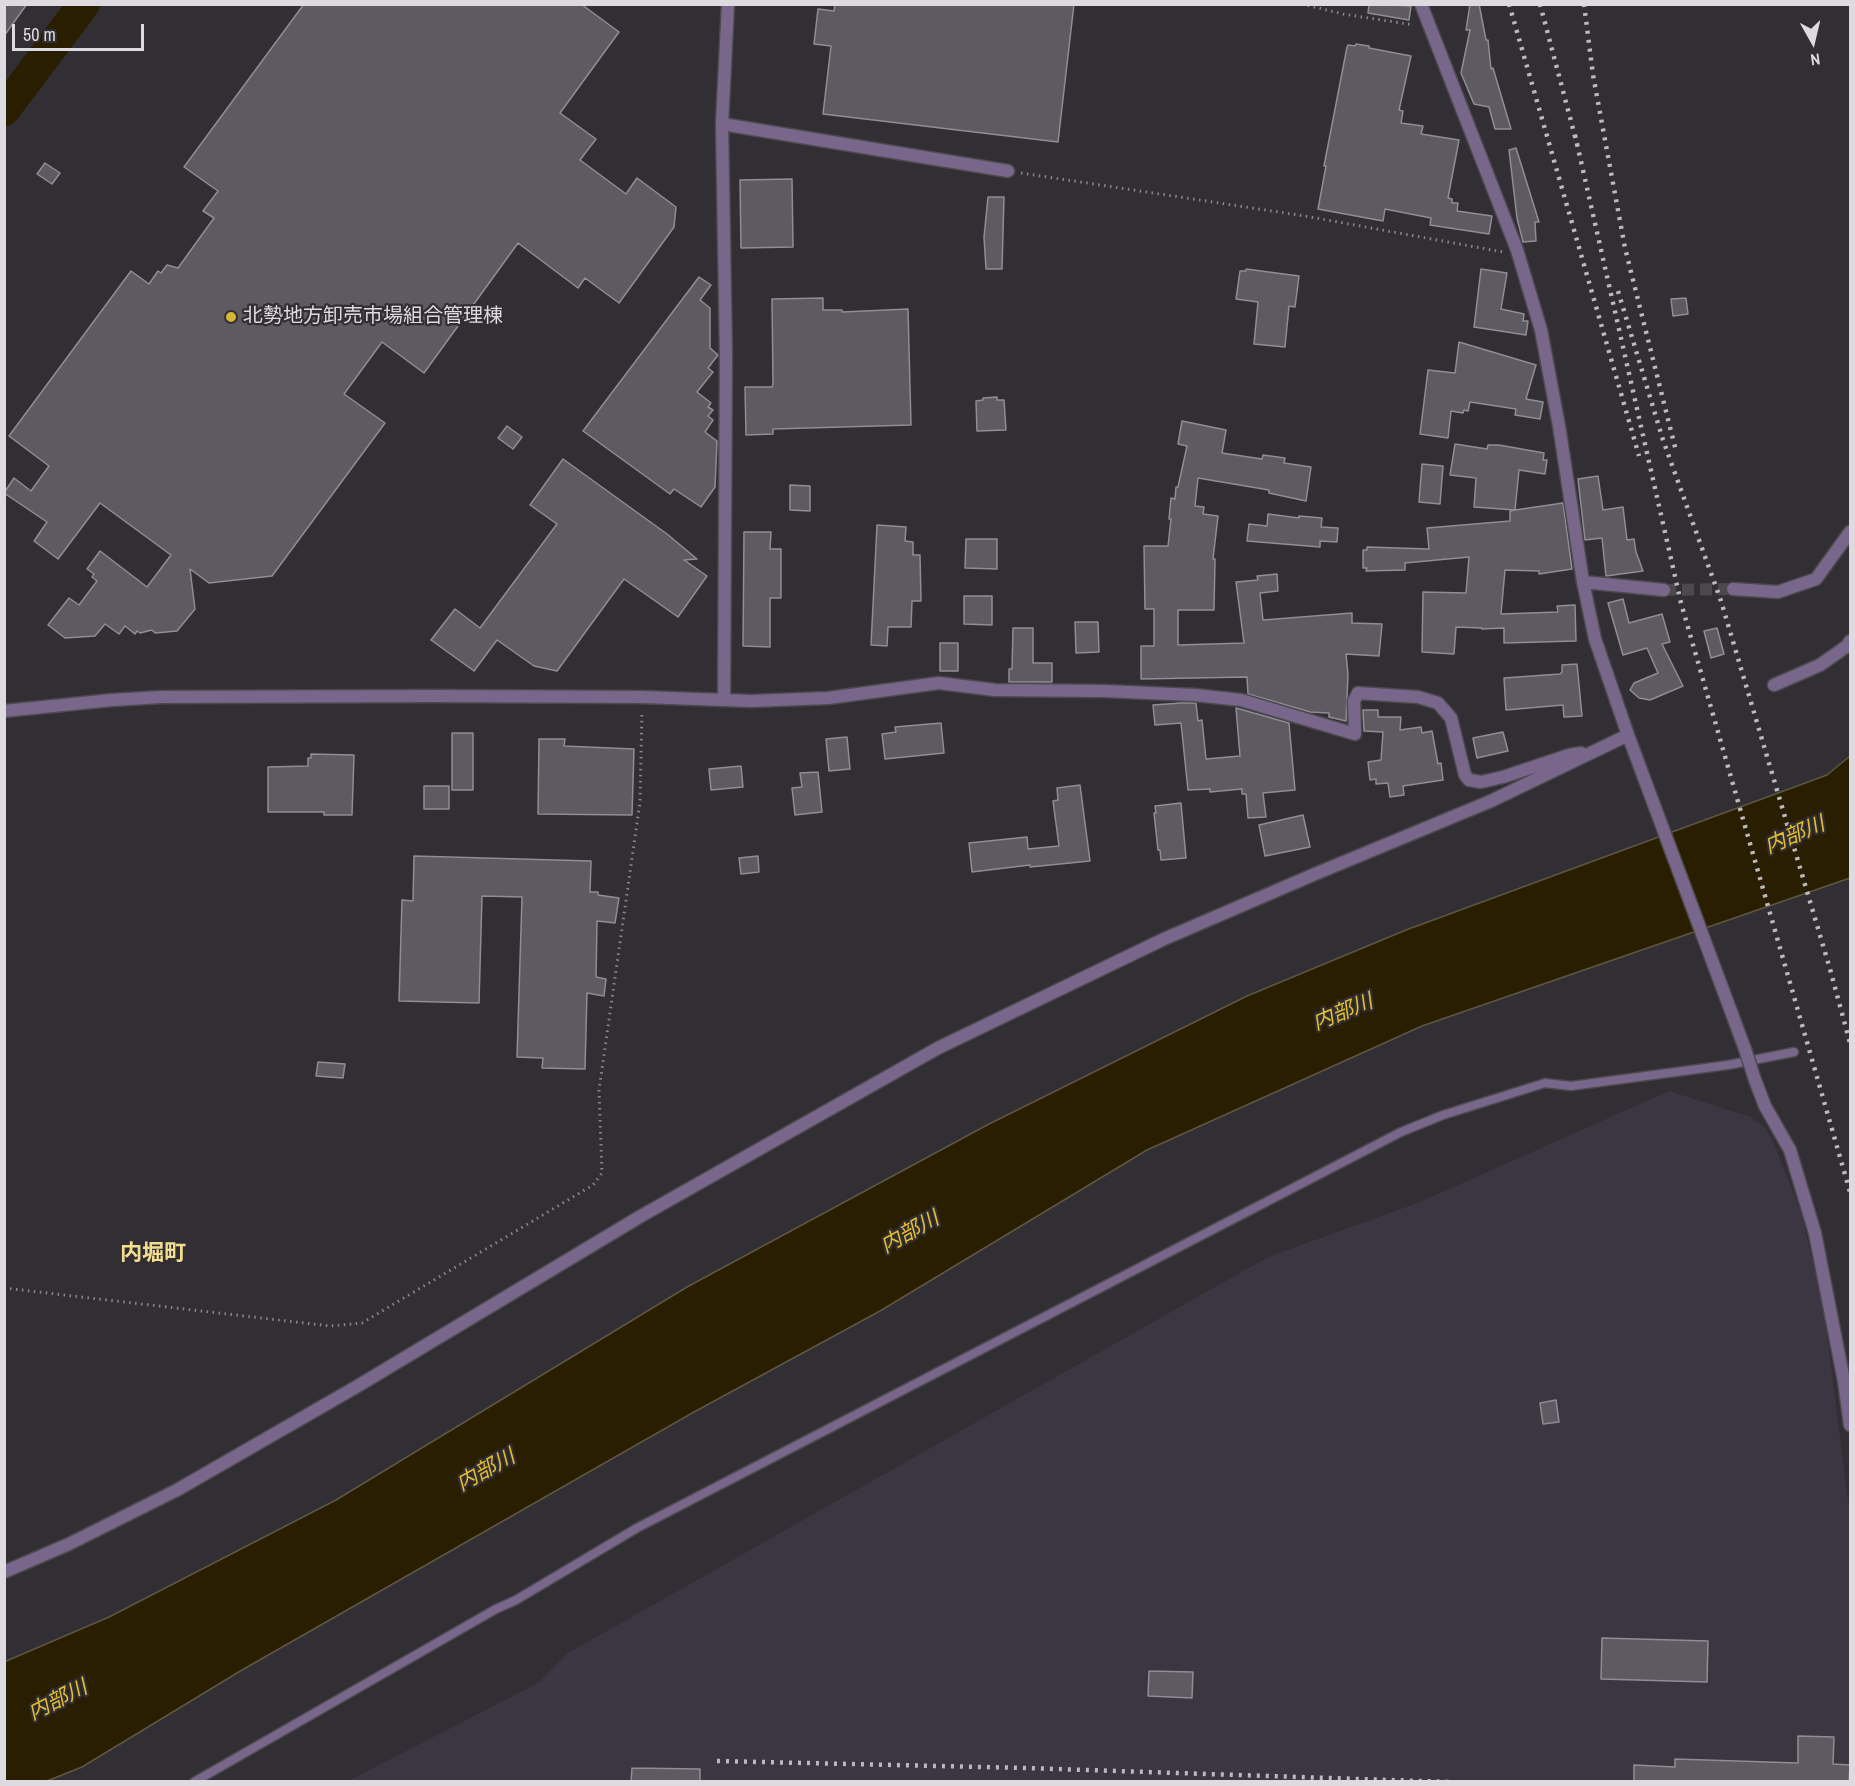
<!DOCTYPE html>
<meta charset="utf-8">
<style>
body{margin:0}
#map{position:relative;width:1855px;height:1786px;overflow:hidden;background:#312e34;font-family:"Archivo Narrow",sans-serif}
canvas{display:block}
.frame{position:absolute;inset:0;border:6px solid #dddbdf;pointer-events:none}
.north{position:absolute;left:1783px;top:12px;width:60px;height:60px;-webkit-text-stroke:4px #312e34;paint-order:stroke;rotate:172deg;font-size:16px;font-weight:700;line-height:24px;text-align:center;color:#dddbdf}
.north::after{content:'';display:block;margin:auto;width:21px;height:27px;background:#dddbdf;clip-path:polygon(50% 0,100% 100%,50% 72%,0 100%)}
.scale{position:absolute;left:12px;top:24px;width:132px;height:27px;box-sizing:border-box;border:3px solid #dddbdf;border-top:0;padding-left:8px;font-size:18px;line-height:21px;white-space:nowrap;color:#dddbdf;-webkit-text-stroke:4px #312e34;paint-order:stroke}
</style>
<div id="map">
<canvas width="1855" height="1786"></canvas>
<div class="frame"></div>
<div class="north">N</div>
<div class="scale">50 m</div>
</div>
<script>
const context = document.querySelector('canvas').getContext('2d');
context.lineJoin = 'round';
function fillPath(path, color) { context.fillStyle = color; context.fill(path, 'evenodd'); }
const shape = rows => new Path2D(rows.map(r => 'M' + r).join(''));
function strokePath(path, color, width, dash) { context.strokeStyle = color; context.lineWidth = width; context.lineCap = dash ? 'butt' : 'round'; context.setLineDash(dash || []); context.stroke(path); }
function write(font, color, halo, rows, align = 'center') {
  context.font = font + ' "Archivo Narrow","Noto Sans JP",sans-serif'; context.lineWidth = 4.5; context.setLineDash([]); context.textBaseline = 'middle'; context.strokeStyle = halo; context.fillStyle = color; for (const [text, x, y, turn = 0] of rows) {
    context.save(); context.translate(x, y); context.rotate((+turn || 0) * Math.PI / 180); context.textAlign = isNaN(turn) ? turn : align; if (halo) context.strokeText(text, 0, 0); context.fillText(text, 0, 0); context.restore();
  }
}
fillPath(shape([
 [1669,1091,1751,1117,1765,1128,1773,1141,1802,1216,1824,1310,1850,1517,1850,1781,346,1782,538,1683,568,1653,1268,1257,1420,1202]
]), '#3b3642');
const water = shape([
 [1850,756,1850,878,1422,1026,1147,1150,880,1311,694,1412,242,1670,82,1767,47,1781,5,1781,4,1662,109,1617,336,1500,687,1287,989,1124,1247,996,1406,930,1827,775,1850,756]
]);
fillPath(water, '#291f00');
strokePath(water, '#5f5743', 1.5);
strokePath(shape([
 [4,110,84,4]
]), '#291f00', 32);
const building = shape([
 [4,4,27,4,4,36,4,4],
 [304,4,581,4,619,32,560,113,596,139,580,160,626,194,637,178,676,207,674,227,619,303,585,278,578,288,518,243,424,373,382,342,344,394,385,423,272,576,209,583,190,569,195,609,177,631,155,633,152,630,140,633,137,631,135,634,125,626,119,634,105,624,95,636,65,638,48,625,69,598,79,605,97,581,92,577,94,574,87,569,100,551,147,587,171,555,100,503,58,559,34,541,47,522,4,493,14,478,31,491,49,466,9,436,131,271,149,284,158,271,161,273,167,265,178,268,214,218,203,211,218,191,184,167,304,4],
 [835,4,1074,4,1058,142,823,114,831,46,814,44,818,9,834,11,835,4],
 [1369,4,1411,6,1409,20,1368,13,1369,4],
 [1470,4,1479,4,1486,40,1488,40,1491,69,1493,68,1511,129,1495,129,1489,107,1474,104,1461,73,1470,30,1466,30,1470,4],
 [1356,44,1369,46,1369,48,1411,56,1399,110,1403,111,1401,123,1423,126,1421,134,1459,140,1448,198,1452,199,1452,203,1458,203,1457,211,1492,216,1489,234,1430,225,1431,218,1385,209,1383,221,1318,209,1326,166,1324,166,1347,47,1348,45,1355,46,1356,44],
 [1516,148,1539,222,1535,222,1536,241,1523,242,1517,218,1509,150,1516,148],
 [45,163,60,173,52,184,37,174,45,163],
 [792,179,793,247,741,248,740,180,792,179],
 [988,197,1004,197,1002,269,986,269,984,237,988,197],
 [1246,269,1299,276,1295,307,1289,306,1285,347,1254,344,1258,302,1236,299,1240,271,1246,271,1246,269],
 [1481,269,1507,273,1501,309,1524,314,1523,321,1528,321,1526,335,1474,327,1481,269],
 [699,277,711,285,700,300,710,308,710,348,718,355,708,368,713,372,697,392,711,403,708,407,713,410,708,416,713,420,705,432,717,441,715,487,701,507,674,489,670,494,583,431,699,277],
 [823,298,823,310,842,310,842,312,908,309,911,425,773,429,773,434,746,435,745,387,772,387,773,384,772,299,823,298],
 [1686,298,1688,314,1673,316,1671,299,1686,298],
 [1459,342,1536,365,1526,399,1543,402,1540,419,1515,415,1516,409,1470,402,1468,411,1464,410,1463,413,1451,411,1448,438,1420,434,1428,370,1455,373,1459,342],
 [997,397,997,400,1004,400,1006,430,977,431,976,401,983,400,983,398,997,397],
 [1182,421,1226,430,1222,453,1262,459,1263,455,1285,458,1284,463,1311,467,1306,501,1269,493,1269,490,1198,478,1195,506,1204,507,1203,514,1218,516,1213,559,1215,559,1214,610,1178,610,1178,645,1244,643,1236,582,1258,580,1257,576,1277,574,1278,591,1260,593,1263,620,1352,613,1352,623,1382,624,1379,656,1346,654,1348,674,1346,721,1329,717,1329,713,1310,712,1248,694,1247,677,1141,679,1141,646,1154,646,1154,609,1145,609,1144,546,1168,546,1171,519,1169,519,1171,498,1175,499,1176,487,1178,487,1187,446,1178,444,1182,421],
 [507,426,522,437,513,449,498,438,507,426],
 [1455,444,1487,449,1488,445,1499,445,1544,453,1543,460,1547,460,1545,474,1519,470,1515,510,1563,503,1572,569,1539,574,1539,571,1505,570,1501,614,1558,612,1557,606,1575,605,1576,641,1504,643,1504,628,1482,629,1482,628,1456,627,1454,654,1422,652,1423,592,1466,593,1469,557,1405,563,1405,570,1366,571,1367,568,1363,568,1363,550,1367,550,1367,547,1429,549,1427,528,1510,521,1510,511,1515,510,1474,507,1476,478,1450,475,1455,444],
 [563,459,667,534,697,559,684,560,707,576,678,617,624,579,557,671,534,666,497,640,474,671,431,640,455,609,480,628,557,524,530,505,563,459],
 [1422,464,1443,466,1440,504,1419,502,1422,464],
 [1598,476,1603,510,1623,507,1627,540,1634,539,1636,552,1643,571,1606,576,1602,538,1585,540,1578,479,1598,476],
 [790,485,810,486,810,511,790,510,790,485],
 [1268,514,1299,518,1299,516,1322,518,1321,527,1338,528,1337,542,1320,541,1320,547,1247,541,1249,524,1267,526,1268,514],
 [877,525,906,527,905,541,913,542,913,555,920,555,921,601,912,601,911,627,888,627,887,646,871,645,877,525],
 [744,532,771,532,770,549,781,549,781,598,770,598,770,647,743,646,744,532],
 [966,539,997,539,997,569,965,568,966,539],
 [964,596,992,596,992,625,964,624,964,596],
 [1623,599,1629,623,1662,614,1670,642,1662,644,1683,686,1650,700,1639,698,1630,690,1634,683,1658,673,1647,648,1623,655,1608,603,1623,599],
 [1075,622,1098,622,1099,652,1076,653,1075,622],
 [1013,628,1033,628,1033,663,1052,663,1052,682,1009,682,1009,669,1012,669,1013,628],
 [1717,628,1724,654,1711,658,1704,631,1717,628],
 [940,643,958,643,958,671,940,671,940,643],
 [1577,664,1582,716,1564,717,1563,705,1506,710,1504,678,1560,674,1562,672,1562,665,1577,664],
 [1181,703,1196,703,1198,721,1202,720,1206,759,1240,756,1236,708,1289,723,1295,790,1263,793,1266,817,1248,818,1246,794,1242,794,1242,789,1210,792,1210,789,1188,790,1181,723,1155,725,1153,705,1181,703],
 [1363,710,1378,710,1378,717,1401,717,1400,730,1421,727,1422,733,1432,731,1438,764,1441,763,1443,780,1403,786,1404,795,1390,797,1388,783,1376,784,1376,779,1370,780,1368,762,1381,760,1383,732,1364,731,1363,710],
 [941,723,944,753,885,759,882,734,896,732,895,727,941,723],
 [1503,732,1508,751,1477,758,1473,738,1503,732],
 [452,733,473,733,473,790,452,790,452,733],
 [847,737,850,769,829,771,826,739,847,737],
 [539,739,565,739,564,746,634,749,632,815,538,814,539,739],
 [311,754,354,755,352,815,324,815,324,812,268,812,268,767,308,766,308,758,311,758,311,754],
 [741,766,743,787,711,790,709,769,741,766],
 [818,772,822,812,795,815,792,788,802,787,800,773,818,772],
 [1080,785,1090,861,1030,867,1030,865,972,872,969,843,1027,837,1028,849,1059,846,1053,801,1058,800,1057,788,1080,785],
 [424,786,449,786,449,809,424,809,424,786],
 [1181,803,1186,858,1161,860,1160,850,1158,850,1154,813,1156,813,1155,806,1181,803],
 [1303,815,1310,847,1265,856,1259,825,1303,815],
 [414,856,591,861,590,892,598,892,598,895,619,898,615,923,597,921,596,977,606,979,604,996,587,993,585,1069,542,1068,543,1058,517,1057,522,897,482,896,479,1003,399,1001,402,900,413,901,414,856],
 [758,856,759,872,741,874,739,858,758,856],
 [318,1062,345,1064,343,1078,316,1076,318,1062],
 [1556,1400,1559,1422,1543,1424,1540,1403,1556,1400],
 [1602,1638,1708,1641,1707,1682,1601,1679,1602,1638],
 [1149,1671,1193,1672,1192,1698,1148,1696,1149,1671],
 [1798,1736,1834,1737,1833,1764,1850,1765,1849,1782,1634,1782,1634,1765,1675,1767,1675,1759,1798,1763,1798,1736],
 [632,1768,700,1769,700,1782,631,1782,632,1768]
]);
fillPath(building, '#5d5a61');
strokePath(building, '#908d95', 1.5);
strokePath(shape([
 [1664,590,1733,589]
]), '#4b484e', 12, [12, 6]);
const service = shape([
 [194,1782,496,1609,516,1600,637,1528,1401,1132,1443,1115,1545,1083,1571,1086,1728,1065,1794,1052]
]);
const minor = shape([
 [728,4,722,124,726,356,724,700,751,701,828,698,939,683,995,690,1104,691,1195,695,1241,700,1355,734,1354,701,1358,693,1418,697,1438,703,1451,718,1465,775,1469,780,1481,782,1503,777,1569,755,1581,753],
 [1421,4,1517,250,1541,330,1559,426,1583,582,1595,639,1628,735,1745,1049],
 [722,124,1008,171],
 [1583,582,1664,590],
 [1733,589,1778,592,1816,579,1850,532],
 [1774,685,1820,665,1847,646,1850,641],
 [1755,1080,1765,1106,1790,1150,1815,1233,1844,1381,1850,1425],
 [4,1572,69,1544,177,1490,356,1387,641,1216,938,1048,1164,939,1315,874,1491,801,1628,735]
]);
const tertiary = shape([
 [4,711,112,700,161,697,434,696,642,697,724,700]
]);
strokePath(service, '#4d4a4f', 11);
strokePath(minor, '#4d4a4f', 15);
strokePath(tertiary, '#4d4a4f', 15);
strokePath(shape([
 [1302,4,1343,14,1414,25],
 [1021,173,1305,216,1503,252],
 [4,1288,330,1326,362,1323,593,1185,602,1173,599,1090,640,802,642,711]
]), '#8a878c', 3, [1.5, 4.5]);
strokePath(service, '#78678b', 8);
strokePath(minor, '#78678b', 12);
strokePath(tertiary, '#78678b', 12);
strokePath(shape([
 [1509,4,1639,456],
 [1540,4,1577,144],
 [1584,4,1593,75,1625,248,1676,451],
 [1575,135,1681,603,1850,1192],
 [1618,291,1663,440,1721,601,1830,969,1850,1043],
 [717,1761,1026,1768,1450,1782]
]), '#bcbabe', 4.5, [3, 6]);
const minorBridge = shape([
 [1745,1049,1755,1080]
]);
strokePath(minorBridge, '#4d4a4f', 15, []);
strokePath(minorBridge, '#78678b', 12);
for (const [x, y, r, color] of [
 [231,317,6,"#d6b534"]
]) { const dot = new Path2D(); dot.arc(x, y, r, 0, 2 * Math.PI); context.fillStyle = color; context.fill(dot); strokePath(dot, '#312e34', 2); }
write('20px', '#dddbdf', '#312e34', [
 ["北勢地方卸売市場組合管理棟",243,317]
], 'left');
write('italic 21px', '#e7c128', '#312e34', [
 ["内部川",1795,836,-23],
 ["内部川",1343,1013,-22],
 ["内部川",910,1233,-29],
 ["内部川",486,1471,-29],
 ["内部川",58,1701,-27]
]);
write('bold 22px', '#f3dd90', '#312e34', [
 ["内堀町",153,1254]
]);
</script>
